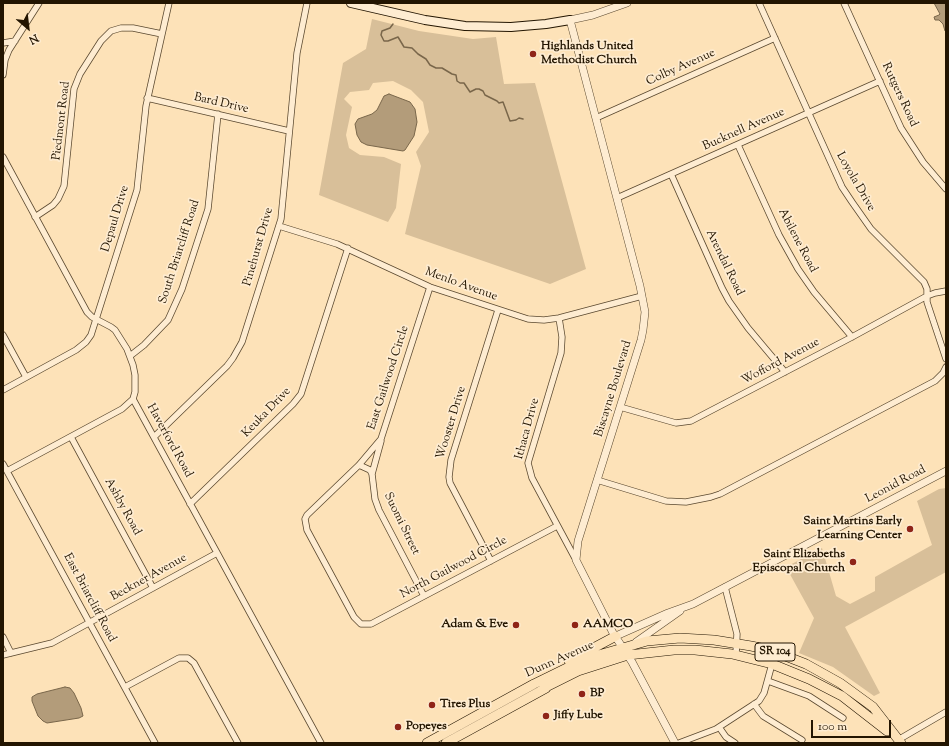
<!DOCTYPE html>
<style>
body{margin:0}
#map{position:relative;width:949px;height:746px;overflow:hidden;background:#fde2b8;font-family:"Sorts Mill Goudy",serif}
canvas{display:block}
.frame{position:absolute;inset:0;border:4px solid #231501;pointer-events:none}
.north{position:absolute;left:8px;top:8px;width:40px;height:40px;-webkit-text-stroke:3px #feecd1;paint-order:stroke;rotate:152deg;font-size:11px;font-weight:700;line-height:16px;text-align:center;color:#231501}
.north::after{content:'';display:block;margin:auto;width:14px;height:18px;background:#231501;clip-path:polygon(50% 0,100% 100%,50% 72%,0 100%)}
.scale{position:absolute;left:811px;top:720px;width:80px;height:18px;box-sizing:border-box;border:2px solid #231501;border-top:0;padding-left:5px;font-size:12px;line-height:14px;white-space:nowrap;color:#231501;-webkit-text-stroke:3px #feecd1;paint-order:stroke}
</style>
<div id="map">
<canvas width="949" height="746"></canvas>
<div class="frame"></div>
<div class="north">N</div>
<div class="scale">100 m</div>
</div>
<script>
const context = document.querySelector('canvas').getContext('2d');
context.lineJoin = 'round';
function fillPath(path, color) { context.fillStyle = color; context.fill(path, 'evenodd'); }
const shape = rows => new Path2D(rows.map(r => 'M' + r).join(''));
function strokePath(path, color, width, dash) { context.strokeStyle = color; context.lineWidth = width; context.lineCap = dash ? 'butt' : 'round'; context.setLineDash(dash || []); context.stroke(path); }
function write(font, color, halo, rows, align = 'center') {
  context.font = font + ' "Sorts Mill Goudy",serif'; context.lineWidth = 3.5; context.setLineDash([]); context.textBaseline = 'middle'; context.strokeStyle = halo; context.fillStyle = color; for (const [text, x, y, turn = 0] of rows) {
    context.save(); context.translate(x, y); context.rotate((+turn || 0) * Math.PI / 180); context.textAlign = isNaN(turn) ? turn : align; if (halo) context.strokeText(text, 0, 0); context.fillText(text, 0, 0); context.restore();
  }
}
fillPath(shape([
 [372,19,419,31,473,39,496,37,504,84,535,83,586,269,550,284,405,234,421,166,416,152,429,132,423,102,411,90,393,81,373,83,369,90,350,92,344,99,352,107,346,135,349,148,360,155,384,157,401,164,396,208,388,222,319,195,343,63,366,49],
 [946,488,946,572,845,627,880,693,874,696,833,667,799,653,814,618,786,567,822,548,836,596,850,604,875,591,875,577,932,545,917,501,939,489]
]), '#d8bf99');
const water = shape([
 [934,3,946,3,946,32,945,31,943,24,939,20,935,20,934,17,939,15,940,14,934,3],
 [389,94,410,102,415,109,417,122,414,136,405,150,403,151,367,145,361,142,357,135,355,124,358,119,372,114,377,110,384,96,389,94],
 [65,687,70,688,74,693,81,708,83,716,79,718,47,723,43,721,38,716,32,701,32,697,37,694,65,687]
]);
fillPath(water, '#b39c7a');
strokePath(water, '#79664a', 1);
strokePath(shape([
 [393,24,390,28,382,31,381,35,384,41,388,41,398,37,404,47,412,48,418,54,426,59,430,65,436,68,442,68,452,74,456,75,457,81,460,83,464,83,470,92,476,89,479,89,483,91,485,95,497,101,499,103,503,102,510,121,516,120,519,118,523,119]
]), '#79664a', 1.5);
const minor = shape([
 [759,3,842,187,852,202,871,229,924,282,927,289,927,302,946,359],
 [844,3,901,128,923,162,946,189],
 [3,43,15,41],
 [3,75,5,60,9,50,39,3],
 [147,98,289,131],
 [596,118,775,38],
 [738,145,779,235,798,269,814,292,852,337],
 [3,157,87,312,92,317,111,327,115,330,127,349,133,365,135,375,135,392,133,399,321,743],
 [671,174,722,288,729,301,748,328,785,372],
 [617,198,880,81],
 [35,217,53,205,58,199,64,186,74,89,80,74,101,41,111,31,121,28,133,28,162,34],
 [279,226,337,244,430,287,528,319,544,320,559,318,642,296],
 [430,287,381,439,359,465,307,515,305,519,307,530,354,617,361,624,371,624,557,526],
 [559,318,562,337,561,353,528,463,532,478,576,560],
 [3,335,26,377],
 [130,356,144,345,168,320,182,289,208,209,218,114],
 [3,390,76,350,86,342,91,335,137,190,146,106,169,3],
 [620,407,676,423,691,421,852,337,927,296,935,293,946,291],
 [71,437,153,588],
 [154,437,227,366,233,358,242,342,281,219,297,53,307,3],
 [3,464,155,743],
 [359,465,370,470,372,474,375,499,379,510,424,596],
 [7,471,122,409,133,399],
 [372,474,381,441],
 [597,480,666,501,686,502,711,497,720,494,935,381,943,373,946,367],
 [190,504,293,404,301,394,348,248],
 [491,561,450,483,449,477,451,460,498,310],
 [725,587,737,634,736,654],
 [3,637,11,653],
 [3,655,52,643,217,553],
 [768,681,809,696,843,718],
 [125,687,179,658,188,658,194,663,238,743],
 [754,704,763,716,802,740],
 [719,727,726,737,735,743],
 [898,740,946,712],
 [679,743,716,729,759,701,764,693,772,664]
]);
const tertiary = shape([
 [627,3,593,15,570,20,640,286,645,312,643,330,641,340,578,541,576,560,613,633,632,662,675,743],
 [616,636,668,613,693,604,946,471],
 [636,642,680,611]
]);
const secondary = shape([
 [351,3,425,20,465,26,511,27,546,24,570,20]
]);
const primary = shape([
 [569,661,616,636],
 [548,686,578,671,628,655,674,650,695,650,732,654,772,664,809,679,842,696,887,731],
 [427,743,534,684,579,662,602,654,647,641,680,638,714,640,751,646,770,650,806,664,840,683,873,707,901,743],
 [446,743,546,688]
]);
strokePath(minor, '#5a482f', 7);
strokePath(tertiary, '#5a482f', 8);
strokePath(secondary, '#231501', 10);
strokePath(primary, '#231501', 10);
strokePath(minor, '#feecd1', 5.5);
strokePath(tertiary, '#feecd1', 7);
strokePath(secondary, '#feecd1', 8);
strokePath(primary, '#fde2b8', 9);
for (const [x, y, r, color] of [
 [533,54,4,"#8f2418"],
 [910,529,4,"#8f2418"],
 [853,562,4,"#8f2418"],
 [516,625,4,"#8f2418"],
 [575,625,4,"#8f2418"],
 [582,694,4,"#8f2418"],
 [432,705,4,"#8f2418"],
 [546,716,4,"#8f2418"],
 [398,727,4,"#8f2418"]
]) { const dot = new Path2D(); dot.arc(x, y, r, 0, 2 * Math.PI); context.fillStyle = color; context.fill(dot); strokePath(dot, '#feecd1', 1.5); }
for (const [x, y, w] of [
 [775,652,40]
]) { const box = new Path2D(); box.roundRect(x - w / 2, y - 9, w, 18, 3); context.fillStyle = '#feecd1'; context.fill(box); strokePath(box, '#231501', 1); }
write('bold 11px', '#231501', null, [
 ["SR 104",775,652]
]);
write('bold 12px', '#231501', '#feecd1', [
 ["Highlands United",541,47],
 ["Methodist Church",541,61],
 ["Saint Martins Early",902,522,"right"],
 ["Learning Center",902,536,"right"],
 ["Saint Elizabeths",845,555,"right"],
 ["Episcopal Church",845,569,"right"],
 ["Adam & Eve",508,625,"right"],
 ["AAMCO",583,625],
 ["BP",590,694],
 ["Tires Plus",440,705],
 ["Jiffy Lube",554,716],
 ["Popeyes",406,727]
], 'left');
write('12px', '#231501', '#feecd1', [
 ["Colby Avenue",681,68,-24],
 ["Rutgers Road",899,95,65],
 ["Bard Drive",221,104,13],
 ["Piedmont Road",62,121,-83],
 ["Bucknell Avenue",744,130,-24],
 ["Loyola Drive",855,182,60],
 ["Depaul Drive",116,219,-73],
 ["Abilene Road",797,241,62],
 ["Pinehurst Drive",259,247,-74],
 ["South Briarcliff Road",180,252,-72],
 ["Arendal Road",724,263,64],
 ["Menlo Avenue",461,285,20],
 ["Wofford Avenue",781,362,-28],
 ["East Gailwood Circle",389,378,-72],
 ["Biscayne Boulevard",614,389,-73],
 ["Keuka Drive",267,413,-46],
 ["Wooster Drive",452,423,-73],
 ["Ithaca Drive",528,429,-75],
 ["Haverford Road",169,441,61],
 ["Leonid Road",896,485,-28],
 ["Ashby Road",122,507,61],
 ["Suomi Street",401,524,64],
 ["North Gailwood Circle",454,568,-28],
 ["Beckner Avenue",149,578,-29],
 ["East Briarcliff Road",89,598,62],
 ["Dunn Avenue",560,660,-24]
]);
</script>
